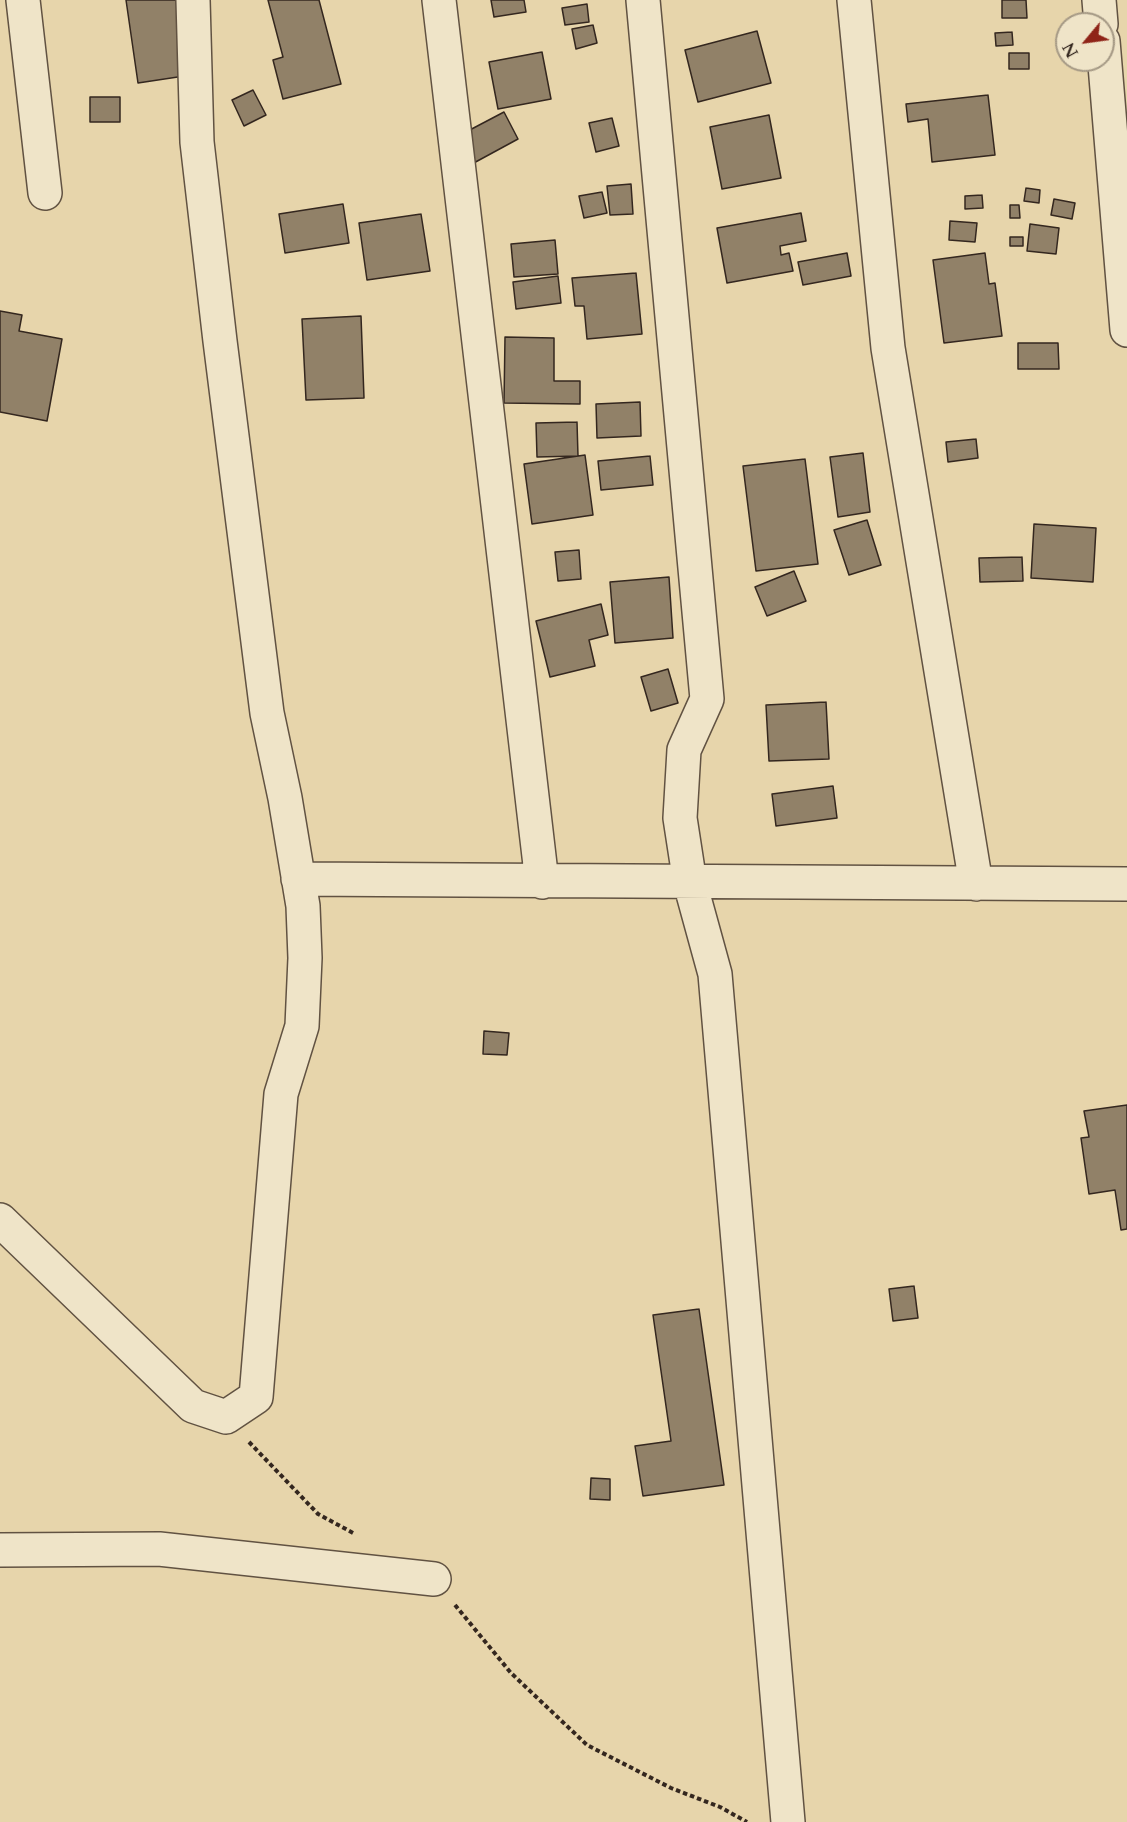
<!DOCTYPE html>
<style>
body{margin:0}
#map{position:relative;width:1127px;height:1822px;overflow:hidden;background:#e7d5ab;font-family:Cardo,serif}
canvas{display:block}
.north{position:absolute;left:1055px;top:12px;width:60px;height:60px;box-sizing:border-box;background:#efe4c8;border:2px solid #a49884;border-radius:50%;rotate:241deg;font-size:16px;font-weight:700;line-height:24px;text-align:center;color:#34271f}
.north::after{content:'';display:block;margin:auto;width:21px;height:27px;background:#8f2418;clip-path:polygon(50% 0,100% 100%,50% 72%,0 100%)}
</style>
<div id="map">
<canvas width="1127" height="1822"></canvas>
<div class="north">N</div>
</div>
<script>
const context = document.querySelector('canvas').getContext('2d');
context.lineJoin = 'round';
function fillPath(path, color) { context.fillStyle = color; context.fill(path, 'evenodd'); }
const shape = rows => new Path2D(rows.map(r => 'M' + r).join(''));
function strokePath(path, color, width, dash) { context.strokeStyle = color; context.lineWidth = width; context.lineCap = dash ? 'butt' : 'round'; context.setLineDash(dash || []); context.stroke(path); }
const building = shape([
 [126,0,180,0,191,75,138,83,126,0],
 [268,0,319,0,341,84,283,99,273,60,283,57,268,0],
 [491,0,524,0,526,12,494,17,491,0],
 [1002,0,1026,0,1027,18,1002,18,1002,0],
 [587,4,589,22,565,25,562,8,587,4],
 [593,25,597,43,576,49,572,29,593,25],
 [757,31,771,83,698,102,685,50,757,31],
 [1012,32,1013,45,996,46,995,33,1012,32],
 [542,52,551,99,498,109,489,62,542,52],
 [1009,53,1029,53,1029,69,1009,69,1009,53],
 [253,90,266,115,244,126,232,100,253,90],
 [988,95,995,155,932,162,928,119,908,122,906,104,988,95],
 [90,97,120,97,120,122,90,122,90,97],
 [504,112,518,139,459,171,445,143,504,112],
 [769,115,781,178,722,189,710,127,769,115],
 [612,118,619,146,596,152,589,123,612,118],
 [631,184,633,214,610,215,607,186,631,184],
 [1026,188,1040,190,1039,203,1024,201,1026,188],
 [602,192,607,213,584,218,579,196,602,192],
 [982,195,983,208,965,209,965,196,982,195],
 [1054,199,1075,203,1072,219,1051,215,1054,199],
 [343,204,349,243,285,253,279,214,343,204],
 [1010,205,1019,205,1020,218,1010,218,1010,205],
 [801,213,806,241,780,246,781,255,789,253,793,271,727,283,717,228,801,213],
 [421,214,430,271,367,280,359,223,421,214],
 [950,221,977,223,975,242,949,240,950,221],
 [1030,224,1059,228,1056,254,1027,251,1030,224],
 [1010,237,1023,237,1023,246,1010,246,1010,237],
 [555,240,558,274,514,277,511,244,555,240],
 [847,253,851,276,803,285,798,262,847,253],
 [985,253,989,284,995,283,1002,336,944,343,933,260,985,253],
 [636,273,642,334,587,339,584,306,575,306,572,278,636,273],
 [558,276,561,303,516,309,513,282,558,276],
 [0,311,22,315,19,331,62,339,47,421,0,412,0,311],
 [361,316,364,398,306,400,302,319,361,316],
 [505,337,554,338,554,381,580,381,580,404,504,403,505,337],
 [1018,343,1058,343,1059,369,1018,369,1018,343],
 [640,402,641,436,597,438,596,404,640,402],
 [577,422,578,456,537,457,536,423,577,422],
 [976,439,978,458,948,462,946,442,976,439],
 [863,453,870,512,838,517,830,457,863,453],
 [585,455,593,515,532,524,524,464,585,455],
 [650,456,653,485,601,490,598,461,650,456],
 [805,459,818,564,756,571,743,466,805,459],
 [867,520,881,565,849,575,834,530,867,520],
 [1034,524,1096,528,1093,582,1031,578,1034,524],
 [579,550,581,579,558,581,555,552,579,550],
 [1022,557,1023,581,980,582,979,558,1022,557],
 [794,571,806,601,767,616,755,587,794,571],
 [669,577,673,638,615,643,610,582,669,577],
 [601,604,608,635,589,640,595,666,550,677,536,621,601,604],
 [668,669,678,703,651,711,641,677,668,669],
 [826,702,829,759,769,761,766,705,826,702],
 [833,786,837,818,776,826,772,794,833,786],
 [484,1031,509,1033,507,1055,483,1054,484,1031],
 [1127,1105,1127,1229,1121,1230,1115,1190,1089,1194,1081,1138,1089,1137,1084,1111,1127,1105],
 [914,1286,918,1318,893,1321,889,1289,914,1286],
 [699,1309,724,1485,643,1496,635,1446,671,1441,653,1315,699,1309],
 [591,1478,610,1479,610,1500,590,1499,591,1478]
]);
fillPath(building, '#918168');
strokePath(building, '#34271f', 1.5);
const minor = shape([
 [23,0,45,193],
 [439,0,542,882],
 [643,0,707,699,684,750,680,818,690,883,715,974,788,1822],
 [854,0,888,348,976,884],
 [1099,0,1101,24],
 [1103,41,1127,330],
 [298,879,1127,884],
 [0,1220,193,1406,226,1417,256,1397,281,1094,302,1026,305,958,303,906,285,798,267,713,220,341,197,142,193,0],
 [0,1550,159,1549,434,1579]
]);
strokePath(minor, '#615242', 36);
strokePath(shape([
 [249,1442,318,1514,355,1534],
 [455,1605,511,1673,587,1745,671,1788,720,1807,747,1822]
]), '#34271f', 4, [4.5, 3]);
strokePath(minor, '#efe4c8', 33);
</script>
